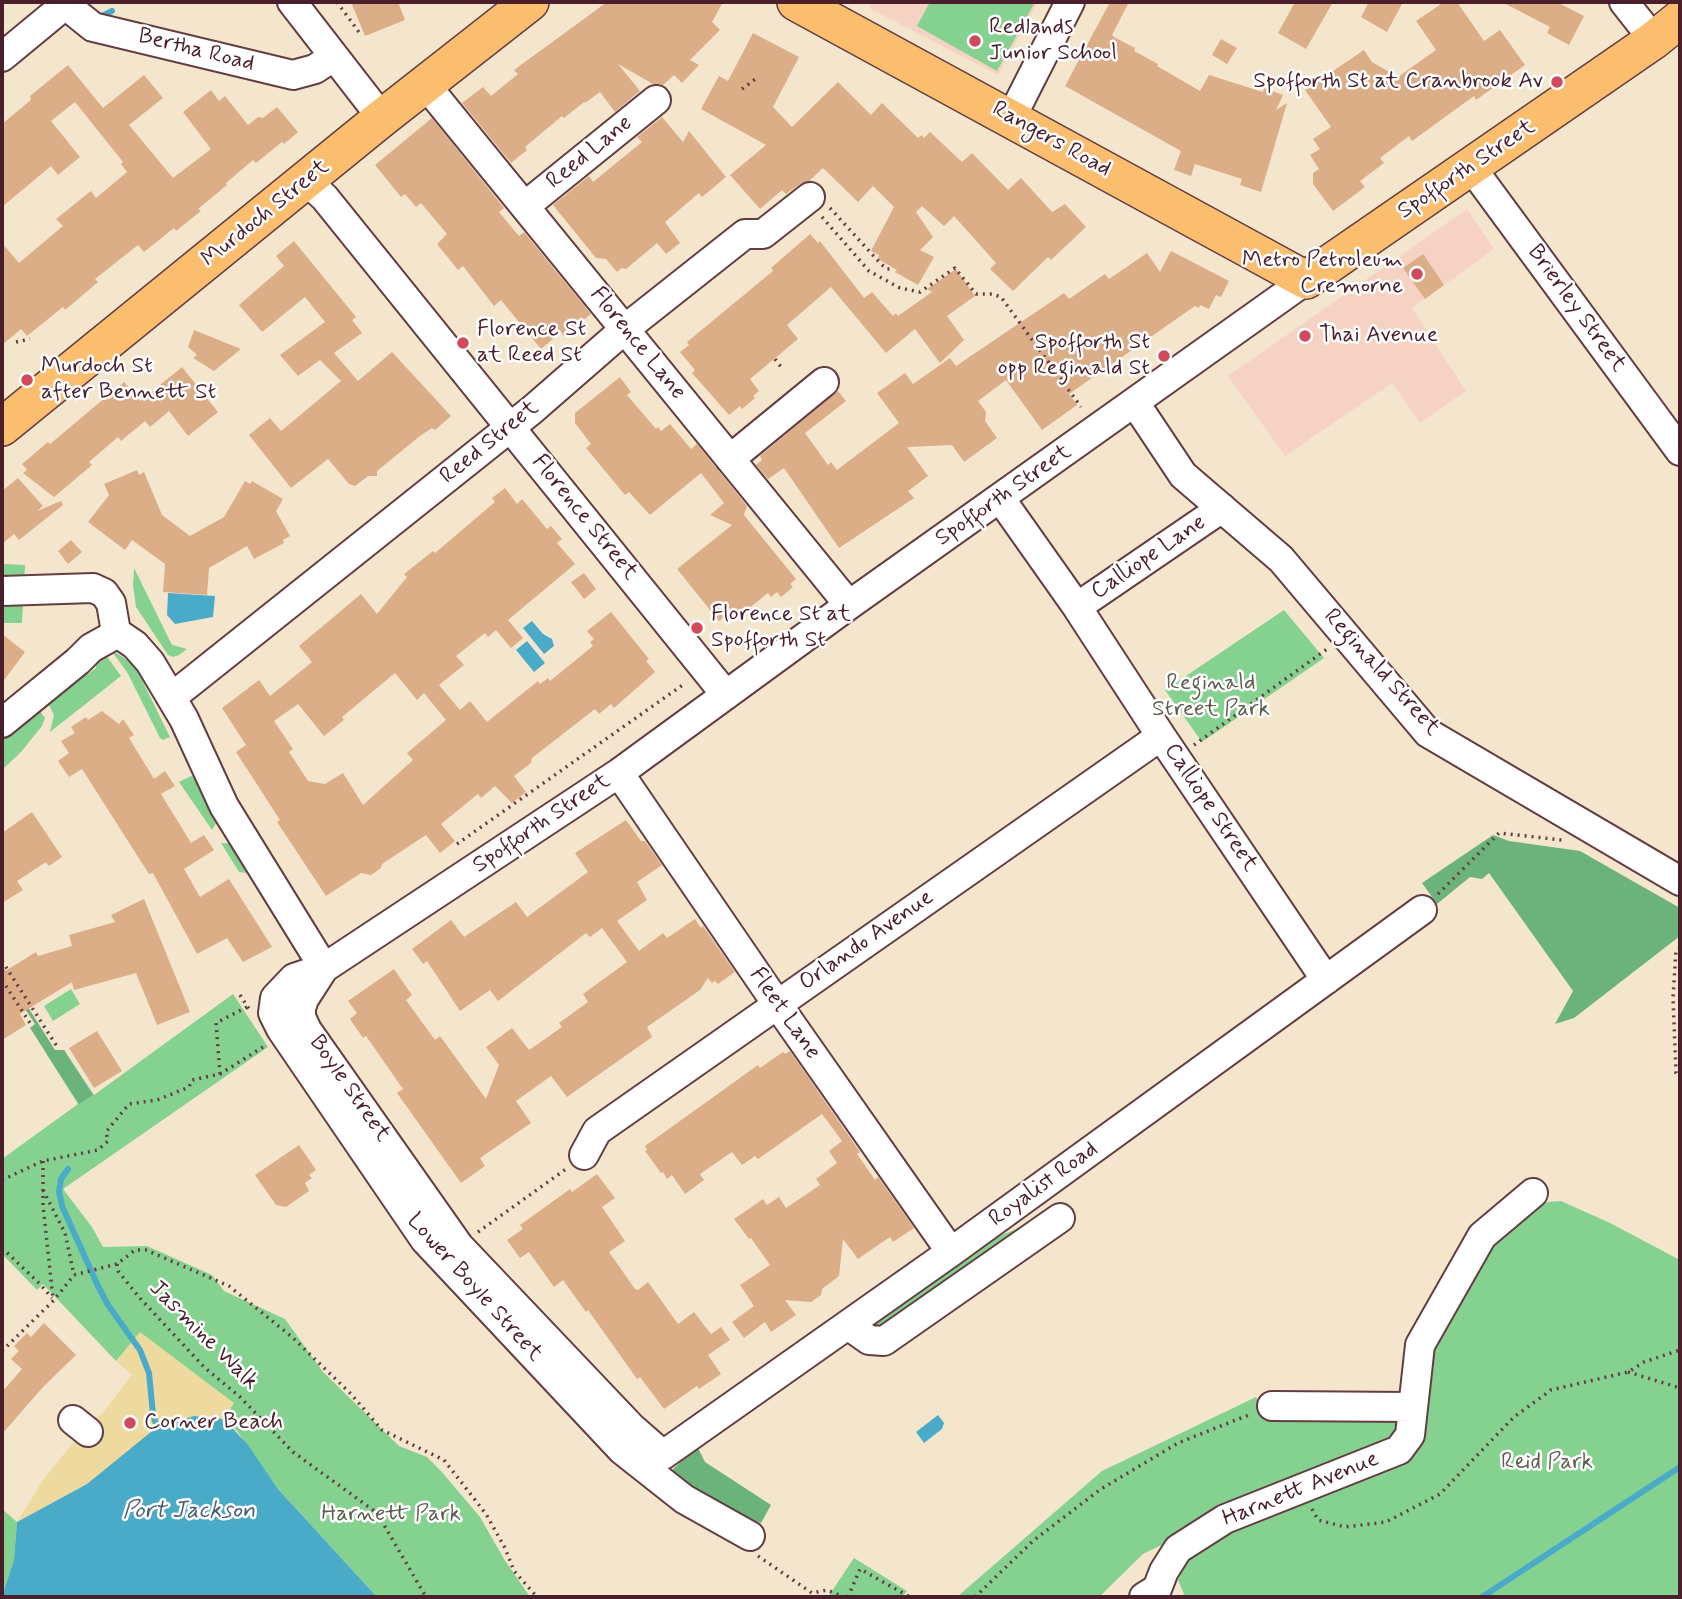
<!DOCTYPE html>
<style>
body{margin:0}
#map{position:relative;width:1682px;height:1599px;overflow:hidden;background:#f4e6cd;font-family:Mynerve,sans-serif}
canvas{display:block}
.frame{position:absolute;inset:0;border:4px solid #4a1f2b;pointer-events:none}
</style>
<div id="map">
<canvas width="1682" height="1599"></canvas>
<div class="frame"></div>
</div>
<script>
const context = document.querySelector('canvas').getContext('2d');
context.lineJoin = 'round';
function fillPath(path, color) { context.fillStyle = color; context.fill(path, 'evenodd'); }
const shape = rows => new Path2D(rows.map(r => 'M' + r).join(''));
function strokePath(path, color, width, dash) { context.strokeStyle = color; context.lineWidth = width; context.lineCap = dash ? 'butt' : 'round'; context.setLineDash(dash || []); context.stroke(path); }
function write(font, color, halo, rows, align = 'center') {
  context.font = font + ' Mynerve,sans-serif'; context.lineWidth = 5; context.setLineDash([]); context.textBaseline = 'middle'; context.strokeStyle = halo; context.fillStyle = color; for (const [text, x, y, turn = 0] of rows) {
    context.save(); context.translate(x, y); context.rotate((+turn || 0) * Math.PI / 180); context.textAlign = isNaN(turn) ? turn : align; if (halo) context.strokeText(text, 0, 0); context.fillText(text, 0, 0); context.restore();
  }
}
fillPath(shape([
 [872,2,1038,2,998,75,869,8],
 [1467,209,1494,249,1412,308,1466,391,1420,423,1392,383,1285,456,1228,376]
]), '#f5d2c2');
fillPath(shape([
 [930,2,1035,2,997,71,917,26],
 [2,564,25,565,22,623,2,623],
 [134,568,172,645,187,649,179,655,173,657,168,655,136,607,133,585],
 [1284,610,1324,658,1202,742,1165,690],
 [110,649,132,663,136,668,170,737,163,740,160,738,127,672],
 [103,651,121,676,50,732,54,715,48,703,96,668,96,655],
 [40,711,45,718,42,726,21,752,2,770,2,741],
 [191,776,199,779,219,818,212,830,179,782],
 [221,843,239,844,253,869,247,873,239,872],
 [71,989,80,1004,53,1021,44,1006],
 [233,994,268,1047,63,1189,92,1227,103,1247,147,1246,212,1275,224,1291,285,1319,323,1372,399,1446,427,1457,441,1471,480,1517,504,1559,530,1597,377,1597,278,1489,237,1431,224,1419,233,1404,140,1333,116,1361,43,1284,37,1290,2,1254,2,1159,78,1104,47,1055,64,1050,94,1095],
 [1561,1201,1610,1223,1680,1260,1680,1597,1185,1597,1178,1580,1200,1526,1143,1554,1099,1597,957,1597,1102,1471,1256,1397,1267,1418,1392,1418,1414,1441,1432,1347,1485,1246,1522,1204],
 [1053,1214,885,1334,871,1329,875,1322,992,1239],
 [2,1509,17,1522,14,1559,2,1597],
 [854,1558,907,1591,902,1597,828,1597]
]), '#84d190');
fillPath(shape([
 [1493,835,1509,841,1580,851,1680,908,1680,936,1574,1018,1555,1024,1573,991,1489,873,1482,879,1470,877,1437,904,1422,883],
 [2,966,55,1050,64,1050,93,1095,79,1104,30,1028,35,1024,2,974],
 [697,1446,705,1462,771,1505,761,1523,722,1509,668,1474]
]), '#6bb37a');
fillPath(shape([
 [140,1332,234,1403,224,1419,194,1416,157,1427,87,1484,17,1522,43,1480,92,1419,101,1415,132,1375,116,1361]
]), '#eeda9e');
fillPath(shape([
 [168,593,215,596,213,617,175,624,167,615],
 [532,621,543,634,552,639,554,646,544,654,523,628],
 [527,641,545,663,534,672,516,650],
 [938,1415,944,1423,942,1429,924,1443,916,1432],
 [194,1416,224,1419,248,1445,278,1489,377,1597,2,1597,14,1559,17,1522,87,1484,157,1427]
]), '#4aabc9');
strokePath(shape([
 [98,18,112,11],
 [68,1169,61,1179,59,1192,62,1206,98,1286,108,1305,140,1350,149,1373,153,1414,157,1427],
 [1482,1597,1680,1467]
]), '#4aabc9', 6);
fillPath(shape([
 [351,2,398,2,405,20,365,36],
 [607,2,723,2,712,22,720,30,690,60,699,65,682,83,674,75,663,85,653,84,618,64,640,91,615,112,600,92,585,103,584,102,564,118,562,116,525,147,527,150,511,163,462,103,483,87,491,96,518,74,514,70],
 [1110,2,1129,2,1112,35,1114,37,1135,48,1134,51,1158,64,1157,66,1200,91,1209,75,1263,92,1264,88,1283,95,1276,110,1287,103,1261,192,1240,185,1242,179,1195,164,1191,176,1174,170,1181,151,1065,86],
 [1295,2,1333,2,1306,49,1278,33],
 [1369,2,1403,2,1387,32,1361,17],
 [1444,2,1457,2,1484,41,1500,30,1525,65,1476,100,1474,96,1412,141,1409,136,1380,158,1384,163,1360,181,1365,187,1333,211,1313,184,1313,173,1319,169,1310,155,1320,149,1313,139,1331,127,1305,90,1364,50,1372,62,1398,77,1436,50,1416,21],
 [1502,2,1557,2,1584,16,1569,45,1547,33,1550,27],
 [753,33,799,57,773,107,792,127,838,82,871,115,882,103,918,138,922,135,924,138,930,132,962,162,972,153,1008,190,1021,178,1052,212,1065,204,1086,227,1051,260,1048,257,1013,291,990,269,996,263,954,216,944,226,922,206,916,212,933,237,920,250,934,257,918,285,895,272,897,270,878,259,879,255,871,251,894,207,873,186,858,202,823,168,809,181,800,184,786,194,782,190,760,209,730,175,766,145,701,109,719,76,728,81],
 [1221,39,1237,48,1227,64,1212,55],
 [68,65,103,108,144,75,163,98,129,125,173,178,211,149,183,112,211,90,219,101,225,96,248,125,258,117,263,118,277,107,298,132,284,144,282,142,256,163,253,160,226,183,227,185,198,209,201,211,176,231,174,228,144,252,138,245,95,279,98,282,65,310,63,307,27,336,21,329,2,345,2,243,19,263,63,226,56,219,91,191,96,198,127,172,121,164,123,162,75,102,51,121,80,157,58,175,51,166,2,207,2,124,31,100,30,96],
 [662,117,683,142,689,131,726,177,702,197,699,193,665,222,680,243,666,254,657,243,626,269,622,268,617,272,606,259,596,258,553,205,589,176,593,182,642,142,637,137],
 [432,118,504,208,499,212,519,236,524,232,591,314,564,336,561,332,541,349,501,300,494,306,463,266,458,270,437,244,447,234,421,203,416,207,405,194,401,197,375,165],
 [810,234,818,243,820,241,864,298,872,292,893,316,896,313,898,316,932,292,927,289,956,269,975,296,947,316,964,340,940,363,915,329,886,353,831,287,787,325,798,339,750,379,759,391,753,396,755,398,742,409,740,406,729,415,692,373,695,370,680,352,689,345,687,342,773,271,771,268],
 [294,241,356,317,352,320,362,333,334,353,358,381,392,352,451,416,435,430,432,428,420,436,377,471,377,476,368,476,355,486,349,484,328,459,291,488,249,435,270,418,281,431,341,381,320,360,298,376,280,355,325,322,305,297,262,332,239,305,284,266,276,256],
 [1171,251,1229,281,1221,297,1216,295,1209,309,1200,305,1199,308,1195,306,1069,394,1077,405,1042,430,1006,380,978,401,986,412,985,421,997,438,964,462,952,445,907,447,928,476,908,491,914,498,839,548,784,468,768,479,756,465,762,460,760,456,838,391,846,401,805,433,828,465,831,462,837,470,899,423,877,393,905,373,913,384,950,358,956,366,1064,293,1069,299,1105,274,1109,279,1147,253,1160,272],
 [1423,254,1444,285,1425,299,1403,268],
 [194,330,241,349,214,371,193,358,197,355,188,347],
 [182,367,218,412,188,436,169,411,150,427,145,421,121,441,118,437,89,462,92,465,54,497,23,473,27,470,22,464,48,442,50,444,124,382,140,401],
 [620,377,631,392,627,395,656,429,658,427,661,431,670,424,691,449,697,444,747,506,744,515,796,579,790,584,793,587,781,597,777,592,771,597,768,593,738,617,733,610,719,621,677,569,732,525,710,515,724,503,701,473,650,515,629,492,625,495,586,448,591,444,575,423,575,413],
 [137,470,139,475,144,472,162,515,190,536,224,517,245,481,250,484,252,481,283,499,276,511,290,536,283,540,284,543,254,559,247,546,209,568,207,595,163,592,165,564,132,540,125,550,88,522,109,495,104,484],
 [18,478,43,506,37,511,61,501,63,505,19,540,14,534,2,544,2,491],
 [505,488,517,504,522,499,547,529,551,526,562,539,557,543,575,564,508,620,523,638,511,648,496,630,488,637,485,633,456,656,464,665,439,685,460,710,470,701,487,722,538,681,540,684,548,678,550,681,593,646,590,642,594,639,587,631,611,612,649,659,646,661,655,672,614,708,611,704,599,714,595,709,532,758,531,763,514,776,526,792,512,803,495,786,481,798,478,794,441,824,455,841,440,853,426,835,382,864,381,868,371,875,361,873,326,896,277,822,280,820,236,752,246,745,222,708,259,680,270,696,312,662,299,646,361,594,377,614,407,577,404,574,433,551,435,553,495,502,492,498],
 [395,673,417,700,424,693,446,720,407,753,413,760,363,805,343,773,325,784,308,781,289,752,293,749,274,721,298,704,324,736,344,720,342,717],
 [71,540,82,552,68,564,58,551],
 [584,573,596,589,584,599,571,582],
 [2,634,25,652,2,683],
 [102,711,119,724,123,719,134,735,129,738,154,779,165,771,175,786,161,794,191,843,204,835,214,850,184,869,200,897,229,879,272,947,243,962,227,938,197,954,153,873,149,874,82,769,69,777,58,761,69,753,61,741,75,733,71,727,86,717,88,720],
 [32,812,62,857,49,866,46,862,17,881,23,890,2,903,2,833],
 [626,820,641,841,645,841,662,865,637,882,647,900,617,921,639,951,663,933,667,938,695,919,701,928,703,926,735,972,718,984,715,981,712,983,708,978,700,990,647,1027,652,1037,567,1097,551,1076,516,1101,531,1123,480,1158,485,1166,461,1183,397,1093,403,1089,366,1036,363,1038,350,1019,357,1013,348,1001,394,969,412,995,406,1000,435,1040,440,1036,486,1099,499,1065,486,1047,512,1028,529,1050,562,1027,559,1023,588,1002,583,994,627,962,602,928,590,937,586,933,498,1001,490,990,460,1011,427,961,423,964,412,949,451,920,464,937,516,902,527,917,588,872,575,853],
 [144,899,190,1012,157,1025,136,973,74,990,72,982,20,1014,26,1025,2,1040,2,973,36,952,38,956,72,946,69,935,115,922,111,915],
 [97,1031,122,1071,94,1088,69,1048],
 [790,1051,860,1152,857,1154,875,1180,878,1177,914,1228,893,1242,890,1237,858,1259,843,1239,839,1276,822,1289,821,1295,811,1302,785,1300,796,1315,771,1332,765,1322,744,1338,732,1322,754,1306,740,1285,770,1265,751,1238,749,1239,734,1219,763,1199,767,1205,779,1197,786,1208,820,1185,816,1179,837,1163,829,1151,842,1141,822,1114,758,1159,755,1156,742,1165,732,1152,700,1174,704,1180,685,1194,672,1175,667,1179,663,1172,661,1173,645,1151,647,1150,645,1146,758,1065,760,1068,783,1052,785,1054],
 [299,1145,316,1170,309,1175,312,1178,305,1183,309,1191,286,1207,276,1205,255,1175],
 [597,1174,615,1198,602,1207,625,1241,609,1252,635,1289,638,1290,648,1282,678,1324,694,1312,711,1334,721,1327,730,1340,708,1355,721,1374,699,1389,697,1386,664,1409,640,1377,637,1379,588,1310,586,1312,563,1280,554,1287,529,1252,520,1258,507,1240,523,1229,520,1225,570,1189,572,1192],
 [44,1323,76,1355,43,1387,2,1434,2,1392,22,1369,11,1359,19,1351,14,1346,27,1333,31,1337]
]), '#dcae88');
const minor = shape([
 [62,2,93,27,293,75,315,69,333,57],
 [292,2,382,118],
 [1624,2,1654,40],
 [2,57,65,5],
 [425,84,849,605],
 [1011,118,1070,2],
 [1471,167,1680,451],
 [306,180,325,198,726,695],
 [525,206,656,100],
 [1135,403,1183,475,1281,559,1428,733,1680,881],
 [730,459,824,382],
 [1000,498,1077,607,1161,736,1326,980],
 [2,591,93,588,104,593,111,603,116,632,135,645,150,662,184,719,224,806,324,968],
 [1077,607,1222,508],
 [172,697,532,410,625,329,745,234,763,234,810,197],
 [2,723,78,661,91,648,109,638,116,632],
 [619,773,777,1004,951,1252],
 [324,968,304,999,301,1008,301,1017,307,1030,459,1246,631,1427,663,1455,951,1252,1422,910],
 [584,1155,597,1131,1161,736],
 [848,1325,869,1340,884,1341,1060,1218],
 [1272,1406,1413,1407],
 [73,1420,88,1432],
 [750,1536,684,1499,622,1450,425,1240,281,1029,273,1013,275,998,294,978,324,968,619,773,849,605,1306,280],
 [1144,1597,1157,1589,1164,1571,1178,1549,1225,1519,1399,1450,1410,1435,1420,1345,1482,1236,1533,1193]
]);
const major = shape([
 [796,2,1306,280,1654,40,1680,19],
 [2,427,382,118,530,2]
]);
strokePath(minor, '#643d43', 32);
strokePath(major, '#643d43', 40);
strokePath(shape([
 [337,2,361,35],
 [742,89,758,77],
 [830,208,881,264,887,269,893,269],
 [822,217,869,271,900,288,920,292,955,268,976,294,992,294,1001,297,1081,407],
 [16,342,30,339],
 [775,359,781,367],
 [1194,745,1327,649],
 [457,844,684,684],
 [1438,894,1499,833,1562,840],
 [1680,948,1676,950,1673,998,1676,1073,1680,1077],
 [2,961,58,1048],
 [2,980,30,1023],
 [240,995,249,1009],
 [220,1074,216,1023,247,1007],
 [43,1161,43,1205,53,1299],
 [2,1180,43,1161,98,1150,108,1141,106,1132,129,1104,157,1100,189,1087,192,1080,220,1074,263,1047],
 [43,1190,65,1233,74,1275],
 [478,1232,566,1169],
 [2,1248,40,1284,52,1298],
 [117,1264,118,1271,138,1296,204,1367,240,1397,293,1452,377,1513,426,1597],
 [2,1351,54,1300,74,1275,117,1264,135,1250,146,1250,229,1286,292,1337,351,1394,382,1430,444,1460,486,1514,505,1548,514,1571,537,1597],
 [1628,1372,1680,1388],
 [1312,1509,1318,1520,1345,1527,1386,1522,1440,1494,1514,1417,1551,1390,1628,1372,1644,1362,1680,1350],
 [758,1556,812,1593,827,1590,844,1597],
 [848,1597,860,1569,910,1597],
 [975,1597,1033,1541,1101,1489,1178,1443,1251,1414]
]), '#643d43', 3.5, [2, 5]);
strokePath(minor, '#fff', 28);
strokePath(major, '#fbbd6e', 37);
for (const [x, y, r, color] of [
 [975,41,7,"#d1495b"],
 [1557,82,7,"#d1495b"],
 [1417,274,7,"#d1495b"],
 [1305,336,7,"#d1495b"],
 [463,343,7,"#d1495b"],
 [1164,356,7,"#d1495b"],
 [27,380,7,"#d1495b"],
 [697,628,7,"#d1495b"],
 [130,1423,7,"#d1495b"]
]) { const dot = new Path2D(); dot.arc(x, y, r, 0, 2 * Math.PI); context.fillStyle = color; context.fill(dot); strokePath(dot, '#fff', 2.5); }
write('23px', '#4a1f2b', '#fff', [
 ["Redlands",989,28],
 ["Junior School",989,54],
 ["Spofforth St at Cranbrook Av",1543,82,"right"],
 ["Metro Petroleum",1403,261,"right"],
 ["Cremorne",1403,287,"right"],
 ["Florence St",477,330],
 ["at Reed St",477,356],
 ["Thai Avenue",1319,336],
 ["Spofforth St",1150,343,"right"],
 ["opp Reginald St",1150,369,"right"],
 ["Murdoch St",41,367],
 ["after Bennett St",41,393],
 ["Florence St at",711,615],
 ["Spofforth St",711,641],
 ["Corner Beach",144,1423]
], 'left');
write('23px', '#4a1f2b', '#fff', [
 ["Bertha Road",196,51,14],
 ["Rangers Road",1051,140,29],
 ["Reed Lane",590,153,-39],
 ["Spofforth Street",1467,170,-34],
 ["Murdoch Street",266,214,-39],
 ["Brierley Street",1576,309,54],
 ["Florence Lane",637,344,51],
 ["Reed Street",490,443,-39],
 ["Spofforth Street",1004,496,-35],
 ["Florence Street",584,518,51],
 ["Calliope Lane",1149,558,-34],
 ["Reginald Street",1381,673,48],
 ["Calliope Street",1210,808,56],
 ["Spofforth Street",542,824,-34],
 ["Orlando Avenue",867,941,-35],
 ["Fleet Lane",784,1014,55],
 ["Boyle Street",349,1089,55],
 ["Royalist Road",1044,1185,-36],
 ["Lower Boyle Street",474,1288,48],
 ["Jasmine Walk",203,1336,45],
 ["Harnett Avenue",1301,1490,-22]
]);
write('23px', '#5e5d4e', '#fff', [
 ["Reginald",1211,684],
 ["Street Park",1211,710],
 ["Reid Park",1547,1463],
 ["Harnett Park",391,1515]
]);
write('italic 24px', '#4a5e72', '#fff', [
 ["Port Jackson",189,1512]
]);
</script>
